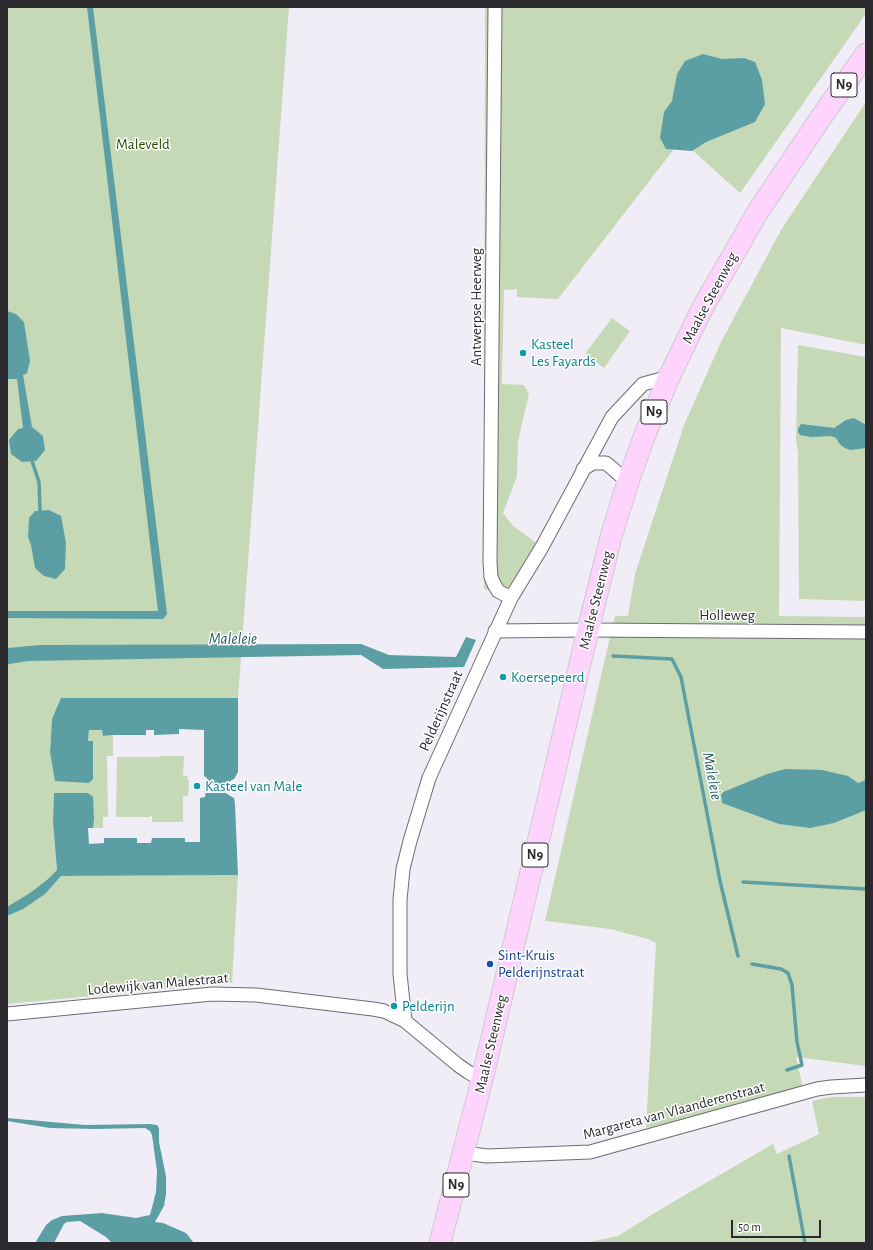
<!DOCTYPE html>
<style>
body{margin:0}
#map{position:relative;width:873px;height:1250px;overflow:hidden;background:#f1edf7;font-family:"Alegreya Sans",sans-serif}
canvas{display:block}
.frame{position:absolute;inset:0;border:8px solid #2b292d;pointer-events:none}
.scale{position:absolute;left:731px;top:1220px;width:90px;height:18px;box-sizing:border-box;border:2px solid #2b292d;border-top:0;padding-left:5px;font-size:12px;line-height:14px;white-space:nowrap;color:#2b292d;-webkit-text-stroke:3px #fff;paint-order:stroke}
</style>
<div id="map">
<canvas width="873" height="1250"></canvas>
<div class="frame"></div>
<div class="scale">50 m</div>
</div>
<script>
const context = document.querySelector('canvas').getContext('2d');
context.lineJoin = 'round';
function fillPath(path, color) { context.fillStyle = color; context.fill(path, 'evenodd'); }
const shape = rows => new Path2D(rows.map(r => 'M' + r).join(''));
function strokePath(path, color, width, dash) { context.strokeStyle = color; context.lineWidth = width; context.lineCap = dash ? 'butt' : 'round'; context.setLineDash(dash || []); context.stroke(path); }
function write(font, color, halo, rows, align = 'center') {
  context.font = font + ' "Alegreya Sans",sans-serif'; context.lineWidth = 3; context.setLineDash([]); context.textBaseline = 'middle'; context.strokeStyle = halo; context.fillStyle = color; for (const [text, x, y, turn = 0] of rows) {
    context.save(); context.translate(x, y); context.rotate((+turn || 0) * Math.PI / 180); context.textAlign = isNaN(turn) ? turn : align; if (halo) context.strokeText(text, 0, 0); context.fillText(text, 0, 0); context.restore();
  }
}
fillPath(shape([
 [7,7,289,7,238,698,62,698,52,719,50,752,93,741,88,741,89,730,102,730,103,736,113,735,113,756,107,756,108,817,103,817,103,828,93,828,93,797,54,794,53,822,57,870,61,876,238,875,232,983,7,1004],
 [485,7,866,7,866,13,854,31,740,193,681,140,558,299,517,297,517,289,504,290,502,384,524,385,529,394,518,441,517,476,503,513,513,526,542,547,511,598,484,589],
 [866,102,866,345,781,328,779,616,866,617,866,1066,796,1057,803,1088,700,1115,646,1128,656,943,648,939,610,929,545,921,607,650,615,616,628,616,635,574,684,425,721,342,781,230],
 [612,318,630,331,604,368,585,354],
 [798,345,866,357,866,601,799,599,798,455,796,439],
 [159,756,184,756,183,776,188,776,187,779,189,781,188,796,183,796,183,822,152,822,152,816,150,816,150,817,116,817,117,757,159,757],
 [831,1097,866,1097,866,1243,585,1243,618,1236,666,1206,773,1144,777,1154,819,1134,812,1101]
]), '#c5d9b6');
fillPath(shape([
 [87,7,93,7,167,614,163,619,7,618,7,611,158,611],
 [703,54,722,59,744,58,755,62,762,80,765,104,755,122,706,142,692,151,666,149,660,138,664,112,672,101,677,74,685,61],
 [7,311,16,314,24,322,30,361,27,373,23,375,32,427,43,436,45,450,36,461,22,462,11,454,9,440,18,429,23,428,17,379,7,379],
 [854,418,866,425,866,448,850,450,843,447,839,443,836,438,831,436,811,437,800,435,798,432,798,429,801,424,834,428,846,420],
 [49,510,61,516,66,543,65,569,56,579,44,576,35,568,31,545,28,537,29,518,35,511],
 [466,637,476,640,464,667,383,669,361,655,28,661,9,664,7,666,7,646,8,648,40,645,361,644,389,655,456,657],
 [61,698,238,698,238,772,234,779,226,784,226,793,234,798,235,804,238,875,61,876,45,894,23,909,7,916,7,907,30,893,47,880,57,870,53,822,54,793,88,793,93,797,94,819,93,828,88,828,89,844,104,843,104,838,137,838,137,843,151,843,152,838,185,838,185,842,200,842,200,798,205,797,207,778,204,776,204,730,179,729,179,734,154,735,154,730,146,730,146,735,113,735,103,736,102,730,89,730,88,741,93,741,93,779,89,783,55,781,50,752,52,719],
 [785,769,822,770,848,776,858,783,866,780,866,810,834,823,810,828,779,824,722,803,721,793,767,774],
 [7,1118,85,1125,149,1124,157,1125,159,1128,159,1142,166,1176,166,1194,164,1206,155,1222,163,1223,186,1233,194,1243,112,1243,106,1237,80,1221,67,1222,64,1224,54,1243,35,1243,46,1225,52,1220,62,1216,102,1213,136,1218,150,1215,156,1192,157,1171,152,1135,150,1131,145,1128,95,1129,50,1128,7,1121]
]), '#5b9fa5');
fillPath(shape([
 [234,779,234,781,228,785,228,792,234,795,234,798,226,793,205,793,206,783,226,784]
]), '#f1edf7');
strokePath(shape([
 [32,461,39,482,40,510],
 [613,656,672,659,681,677,720,881,738,956],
 [743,882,866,889],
 [752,964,781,969,788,973,792,985,797,1042,802,1065,787,1070],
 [789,1156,805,1243]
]), '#5b9fa5', 3.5);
const street = shape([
 [495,7,490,562,491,577,494,584,498,591,511,598],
 [583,469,593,463,606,463,628,482],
 [495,631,588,630,866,632],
 [7,1014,212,994,256,995,373,1009,384,1011,405,1021,458,1065,468,1072,482,1080],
 [405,1021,400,974,400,900,403,869,410,841,429,778,511,598,542,547,612,417,643,384,669,377],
 [464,1153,487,1156,590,1152,817,1089,831,1087,866,1085]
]);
const primary = shape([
 [440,1243,482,1080,588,630,612,533,628,482,644,437,669,377,703,307,759,210,822,116,866,54]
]);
strokePath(street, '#6e6a72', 15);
strokePath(primary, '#cccccd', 23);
strokePath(street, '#fff', 13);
strokePath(primary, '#fed3fe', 21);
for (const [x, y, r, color] of [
 [523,353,4,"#0f9aa8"],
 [503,677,4,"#0f9aa8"],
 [197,786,4,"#0f9aa8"],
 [490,964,4,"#1a4fb4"],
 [394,1006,4,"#0f9aa8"]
]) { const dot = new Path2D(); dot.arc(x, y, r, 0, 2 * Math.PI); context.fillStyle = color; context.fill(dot); strokePath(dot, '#fff', 1.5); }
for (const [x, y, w] of [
 [844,85,26],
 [654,412,26],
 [535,855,26],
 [456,1185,26]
]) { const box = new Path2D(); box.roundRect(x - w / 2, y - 12, w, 24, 3); context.fillStyle = '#fff'; context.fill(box); strokePath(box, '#2b292d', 1); }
write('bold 14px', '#2b292d', null, [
 ["N9",844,85],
 ["N9",654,412],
 ["N9",535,855],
 ["N9",456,1185]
]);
write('15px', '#284701', '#fff', [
 ["Maleveld",143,144]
]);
write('15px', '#2b292d', '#fff', [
 ["Maalse Steenweg",710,298,-62],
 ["Antwerpse Heerweg",476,307,-90],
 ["Maalse Steenweg",596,600,-76],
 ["Holleweg",727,615],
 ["Pelderijnstraat",441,711,-66],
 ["Lodewijk van Malestraat",158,984,-5],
 ["Maalse Steenweg",491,1044,-77],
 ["Margareta van Vlaanderenstraat",674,1111,-15]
]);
write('15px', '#0d838f', '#fff', [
 ["Kasteel",531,344],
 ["Les Fayards",531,361],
 ["Koersepeerd",511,677],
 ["Kasteel van Male",205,786],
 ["Pelderijn",402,1006]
], 'left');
write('15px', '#164399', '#fff', [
 ["Sint-Kruis",498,955],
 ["Pelderijnstraat",498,972]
], 'left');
write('italic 16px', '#1e595d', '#fff', [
 ["Maleleie",233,639],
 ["Maleleie",712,776,79]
]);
</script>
